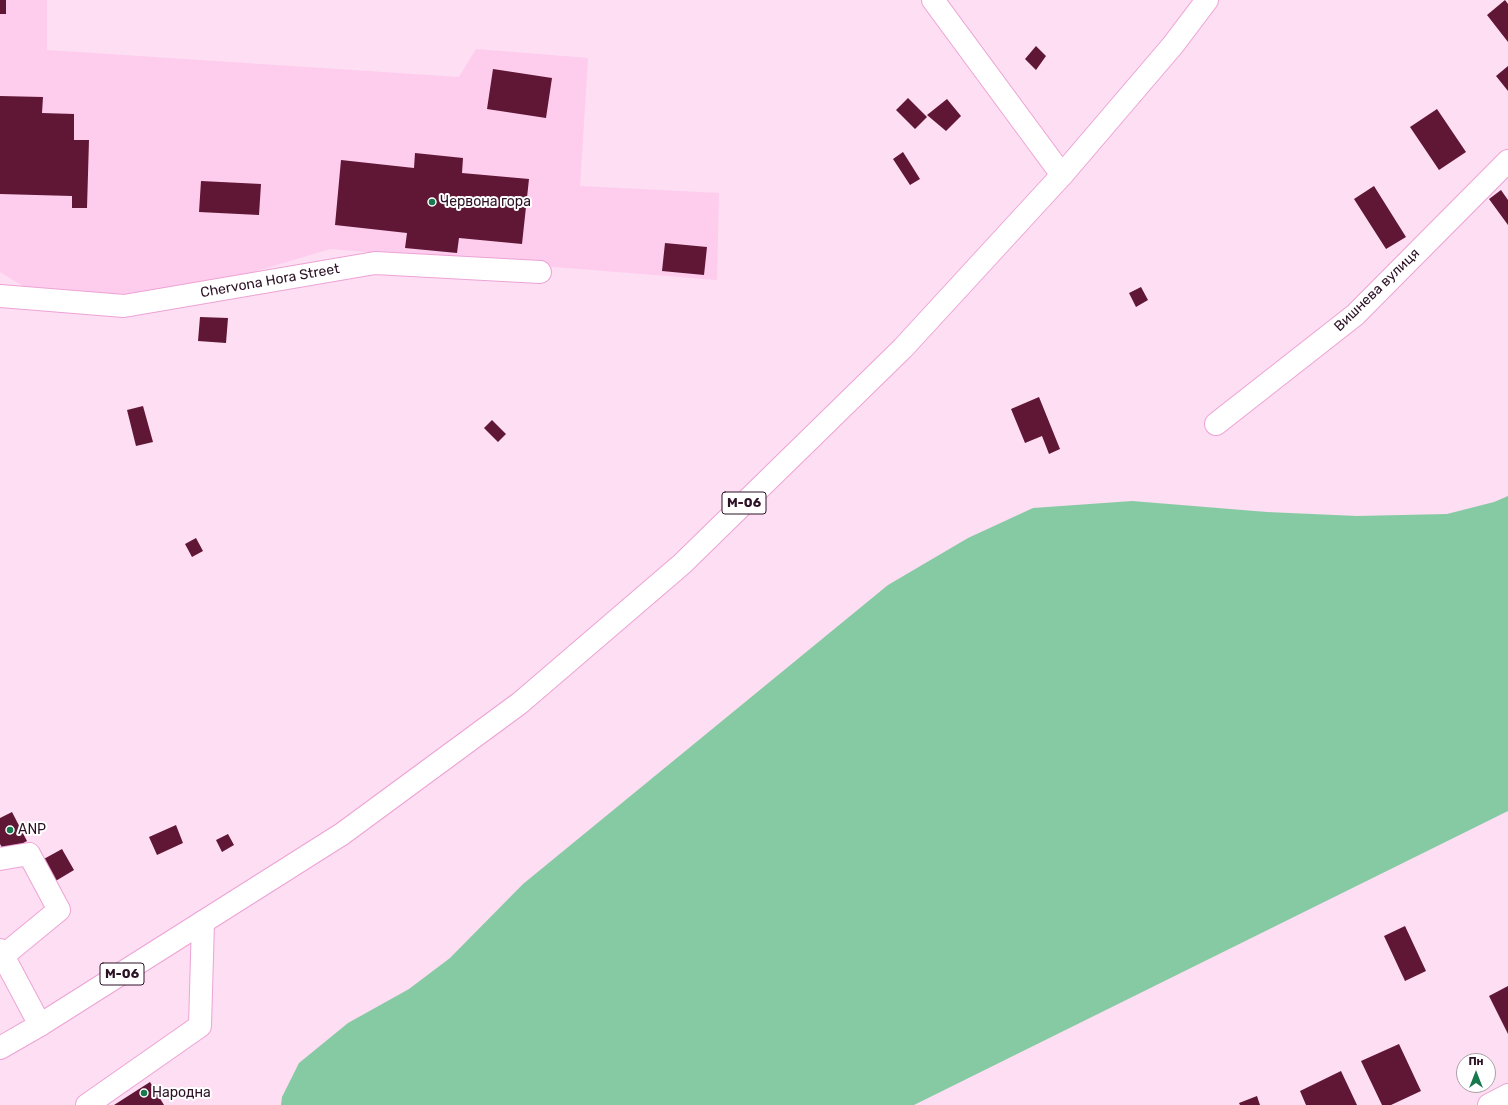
<!DOCTYPE html>
<meta charset="utf-8">
<style>
body{margin:0}
#map{position:relative;width:1508px;height:1105px;overflow:hidden;background:#fddef2;font-family:Rubik,sans-serif}
canvas{display:block}
.north{position:absolute;left:1456px;top:1053px;width:40px;height:40px;box-sizing:border-box;background:#fff;border:1px solid #aba0a8;border-radius:50%;rotate:0deg;font-size:11px;font-weight:700;line-height:16px;text-align:center;color:#2d1226}
.north::after{content:'';display:block;margin:auto;width:14px;height:18px;background:#18784e;clip-path:polygon(50% 0,100% 100%,50% 72%,0 100%)}
</style>
<div id="map">
<canvas width="1508" height="1105"></canvas>
<div class="north">Пн</div>
</div>
<script>
const context = document.querySelector('canvas').getContext('2d');
context.lineJoin = 'round';
function fillPath(path, color) { context.fillStyle = color; context.fill(path, 'evenodd'); }
const shape = rows => new Path2D(rows.map(r => 'M' + r).join(''));
function strokePath(path, color, width, dash) { context.strokeStyle = color; context.lineWidth = width; context.lineCap = dash ? 'butt' : 'round'; context.setLineDash(dash || []); context.stroke(path); }
function write(font, color, halo, rows, align = 'center') {
  context.font = font + ' Rubik,sans-serif'; context.lineWidth = 4; context.setLineDash([]); context.textBaseline = 'middle'; context.strokeStyle = halo; context.fillStyle = color; for (const [text, x, y, turn = 0] of rows) {
    context.save(); context.translate(x, y); context.rotate((+turn || 0) * Math.PI / 180); context.textAlign = isNaN(turn) ? turn : align; if (halo) context.strokeText(text, 0, 0); context.fillText(text, 0, 0); context.restore();
  }
}
fillPath(shape([
 [0,0,47,0,47,50,459,77,476,49,588,58,580,186,719,193,717,280,330,249,233,278,151,291,122,295,23,286,0,272]
]), '#fecced');
fillPath(shape([
 [1508,496,1508,811,914,1105,281,1105,282,1097,299,1063,348,1023,409,989,450,958,523,884,888,585,968,538,1033,508,1132,501,1267,512,1357,516,1447,514,1494,502]
]), '#86caa4');
fillPath(shape([
 [0,0,6,0,6,14,0,14],
 [1505,0,1508,4,1508,42,1487,15],
 [1036,46,1046,56,1036,70,1025,59],
 [1508,66,1508,91,1496,76],
 [493,69,552,78,546,118,487,109],
 [0,96,43,97,42,113,74,114,74,140,89,140,87,208,72,208,72,196,0,194],
 [908,98,927,117,915,129,896,110],
 [947,99,961,116,946,131,927,115],
 [1437,109,1466,152,1439,170,1410,127],
 [903,152,920,179,910,185,893,159],
 [415,153,463,158,462,173,529,179,522,244,459,238,457,253,405,248,407,233,335,225,341,160,414,168],
 [201,181,261,184,259,215,199,212],
 [1374,186,1406,237,1386,249,1354,199],
 [1501,190,1508,200,1508,225,1489,199],
 [665,243,707,247,704,275,662,271],
 [1141,287,1148,300,1136,307,1129,293],
 [200,317,228,318,226,343,198,341],
 [1039,397,1060,449,1049,454,1042,436,1025,443,1011,409],
 [143,406,153,442,136,446,127,410],
 [492,420,506,434,498,442,484,428],
 [196,538,203,551,192,557,185,544],
 [12,812,27,841,5,853,0,844,0,818],
 [176,825,183,843,157,855,149,837],
 [228,834,234,845,222,852,216,840],
 [62,849,74,870,54,882,42,860],
 [1405,926,1426,971,1405,981,1384,936],
 [1508,986,1508,1034,1489,996],
 [1399,1044,1421,1091,1391,1105,1382,1105,1361,1061],
 [1341,1071,1357,1105,1306,1105,1300,1091],
 [150,1082,164,1105,114,1105],
 [1257,1096,1260,1105,1240,1105,1239,1103]
]), '#601736');
const minor = shape([
 [933,0,1062,175],
 [0,296,124,306,375,263,540,272],
 [1216,424,1355,315,1508,161],
 [0,859,29,854,59,910,3,956],
 [0,950,40,1025],
 [87,1105,200,1026,203,922],
 [1489,1105,1508,1095]
]);
const highway = shape([
 [0,1048,40,1025,342,834,520,703,682,564,903,348,1062,175,1173,45,1207,0]
]);
strokePath(minor, '#eda3d5', 24);
strokePath(highway, '#eda3d5', 24);
strokePath(minor, '#fff', 22);
strokePath(highway, '#fff', 22);
for (const [x, y, r, color] of [
 [432,202,4,"#18784e"],
 [10,830,4,"#18784e"],
 [144,1093,4,"#18784e"]
]) { const dot = new Path2D(); dot.arc(x, y, r, 0, 2 * Math.PI); context.fillStyle = color; context.fill(dot); strokePath(dot, '#fff', 1.5); }
for (const [x, y, w] of [
 [744,503,44],
 [122,974,44]
]) { const box = new Path2D(); box.roundRect(x - w / 2, y - 11, w, 22, 3); context.fillStyle = '#fff'; context.fill(box); strokePath(box, '#2d1226', 1); }
write('bold 13px', '#2d1226', null, [
 ["М-06",744,503],
 ["М-06",122,974]
]);
write('14px', '#2d1226', '#fff', [
 ["Червона гора",440,202],
 ["ANP",18,830],
 ["Народна",152,1093]
], 'left');
write('14px', '#2d1226', '#fff', [
 ["Chervona Hora Street",270,281,-10],
 ["Вишнева вулиця",1377,290,-44]
]);
</script>
